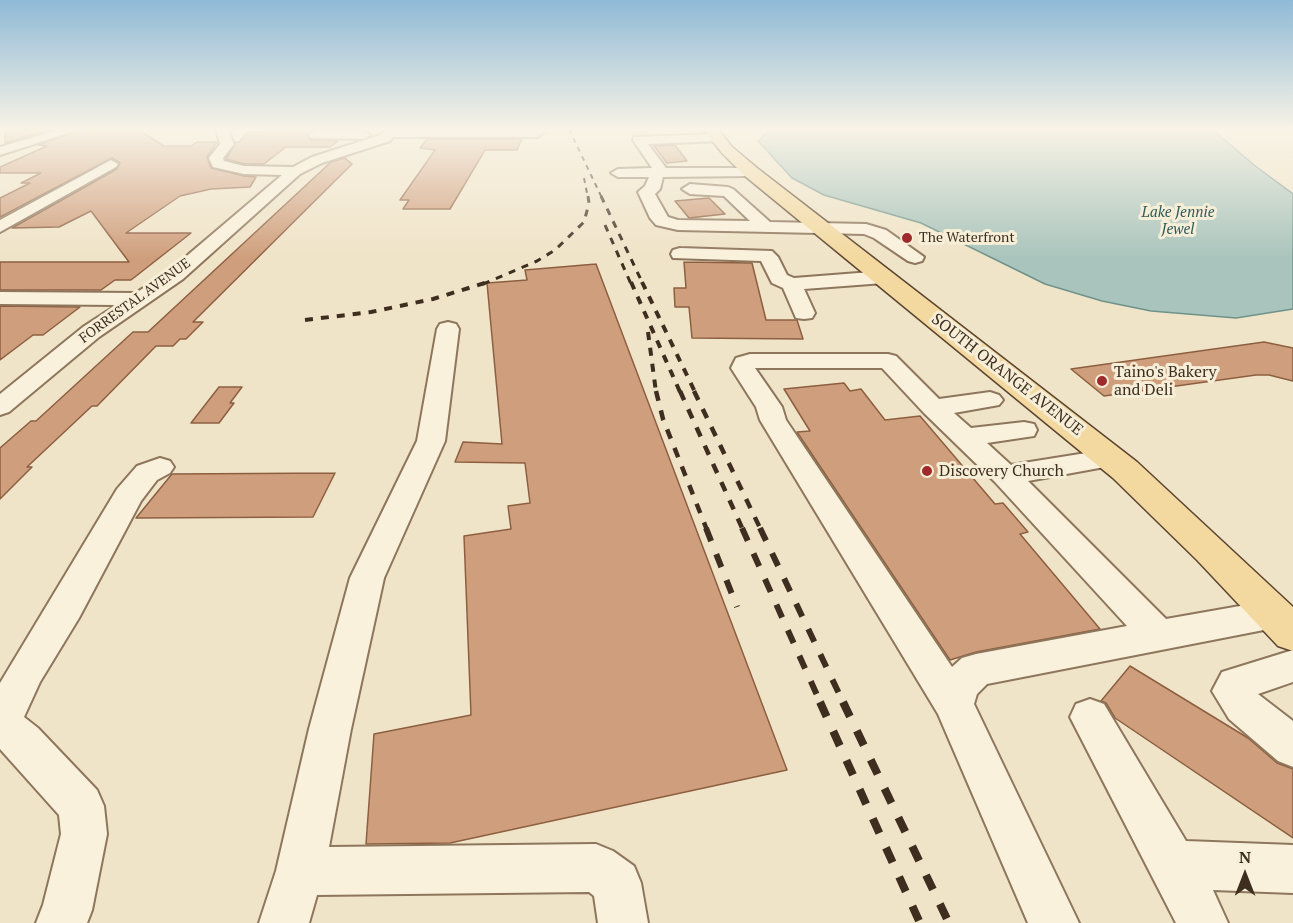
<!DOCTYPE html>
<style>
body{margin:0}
#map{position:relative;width:1293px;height:923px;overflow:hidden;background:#f0e4c8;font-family:"PT Serif",serif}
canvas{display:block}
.north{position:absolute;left:1215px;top:845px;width:60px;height:60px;-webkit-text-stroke:4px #f7eed8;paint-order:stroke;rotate:0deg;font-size:16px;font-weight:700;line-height:24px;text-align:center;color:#3d2e20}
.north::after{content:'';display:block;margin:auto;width:21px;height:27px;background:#3d2e20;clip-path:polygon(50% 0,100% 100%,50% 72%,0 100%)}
</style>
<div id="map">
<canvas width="1293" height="923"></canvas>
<div class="north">N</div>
</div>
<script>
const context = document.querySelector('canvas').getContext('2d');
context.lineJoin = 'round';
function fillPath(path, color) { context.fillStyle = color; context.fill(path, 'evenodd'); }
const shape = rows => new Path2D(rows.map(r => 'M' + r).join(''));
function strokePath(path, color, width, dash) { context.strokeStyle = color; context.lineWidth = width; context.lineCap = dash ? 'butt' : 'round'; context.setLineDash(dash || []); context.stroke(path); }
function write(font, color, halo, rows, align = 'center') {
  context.font = font + ' "PT Serif",serif'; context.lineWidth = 6; context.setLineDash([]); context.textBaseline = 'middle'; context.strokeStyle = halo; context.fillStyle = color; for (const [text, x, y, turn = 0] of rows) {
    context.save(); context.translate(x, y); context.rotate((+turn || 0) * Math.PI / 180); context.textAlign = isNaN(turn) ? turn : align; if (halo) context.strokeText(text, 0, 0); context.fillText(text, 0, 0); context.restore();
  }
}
const water = shape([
 [770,129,1212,129,1254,165,1293,194,1293,309,1236,318,1151,311,1102,301,1045,284,921,223,824,195,792,178,758,141,770,129]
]);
fillPath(water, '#a9c4bc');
strokePath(water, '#6f938a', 1.5);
const building = shape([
 [5,129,52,129,5,143,5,129],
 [83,129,137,129,164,146,191,146,197,142,217,142,207,157,211,168,244,176,256,177,250,187,211,189,180,196,126,233,191,233,131,280,115,280,101,290,0,290,0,262,129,262,91,211,59,227,12,228,117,169,120,163,112,158,0,217,0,198,30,183,21,183,41,173,0,173,0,167,47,146,38,145,83,129],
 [314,129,307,135,311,140,338,141,330,147,286,147,264,164,244,164,226,159,236,142,239,142,248,132,314,129],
 [427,139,522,139,517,150,485,150,450,209,403,209,409,200,400,200,435,150,420,148,427,139],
 [675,145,687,161,667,163,654,146,675,145],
 [345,158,352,164,193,322,203,322,186,339,180,339,173,346,156,346,97,406,92,406,27,467,32,467,0,499,0,448,31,421,36,421,133,332,148,332,331,162,345,158],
 [709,198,725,214,689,218,675,201,709,198],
 [684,262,752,263,766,320,797,320,803,339,692,338,689,307,675,307,674,288,686,288,684,262],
 [596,264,787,770,450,843,366,844,374,734,471,715,464,536,511,529,508,506,530,503,525,463,455,462,463,442,502,444,487,283,527,280,525,270,596,264],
 [0,306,80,307,43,335,33,335,0,360,0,306],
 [1264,342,1293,348,1293,381,1269,375,1256,375,1104,396,1071,369,1264,342],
 [844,383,850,391,861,389,885,420,920,416,995,504,1003,503,1028,532,1020,534,1100,629,976,652,950,660,797,432,810,431,784,389,844,383],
 [219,387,242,387,230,403,234,403,219,423,191,423,219,387],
 [335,473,313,517,136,518,172,474,335,473],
 [1130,666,1248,738,1277,763,1293,769,1293,838,1115,718,1106,703,1101,701,1130,666]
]);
fillPath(building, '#cf9f7d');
strokePath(building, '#8d5f41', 1.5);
const minor = shape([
 [61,129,81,129,0,155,0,147,61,129],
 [216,129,228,129,234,144,223,158,224,161,244,166,293,167,312,157,380,135,387,129,542,129,543,133,537,137,393,137,390,141,322,163,300,174,183,279,99,337,9,412,0,415,0,394,83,327,117,305,0,304,0,292,136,293,169,271,282,175,244,174,213,167,209,158,220,144,216,129],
 [315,131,364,131,370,135,364,139,311,138,309,135,315,131],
 [716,134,721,135,722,138,721,141,648,144,666,168,751,168,758,172,751,176,663,177,660,189,655,194,668,217,678,220,750,221,724,196,690,194,682,189,690,184,728,187,733,189,770,222,866,224,886,230,924,257,922,261,915,263,908,261,874,238,864,234,678,230,656,225,650,218,638,192,645,186,649,177,618,177,611,173,618,169,652,168,633,140,634,137,716,134],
 [111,160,118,164,116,167,0,232,0,220,111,160],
 [680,248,772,251,778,257,787,275,794,278,884,271,891,273,894,277,891,281,884,283,804,289,815,313,812,318,804,319,796,318,783,288,772,283,761,261,673,258,671,254,673,250,680,248],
 [448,322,456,324,459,329,445,441,384,578,351,729,329,847,596,844,613,851,634,866,641,883,648,923,598,923,594,896,589,892,317,895,309,923,259,923,276,871,309,729,350,578,417,441,437,329,440,324,448,322],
 [750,354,888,354,896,356,939,399,990,392,999,395,1003,400,999,405,954,413,971,428,1024,422,1034,424,1037,430,1034,436,987,443,1011,465,1111,449,1121,452,1125,458,1121,464,1028,481,1166,619,1274,600,1287,604,1292,614,1287,624,1274,628,987,684,977,694,974,704,1079,923,1028,923,938,714,760,420,756,407,731,368,736,358,750,354],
 [755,368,882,368,924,413,995,482,1127,626,976,654,962,658,952,667,786,420,782,407,755,368],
 [160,458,170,461,174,467,170,473,157,480,141,501,79,618,40,682,24,717,38,728,97,790,104,806,107,834,92,910,87,923,36,923,43,905,61,834,59,815,0,749,0,683,117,489,137,466,160,458],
 [1293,650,1293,682,1258,694,1293,721,1293,767,1278,761,1229,719,1212,691,1222,672,1293,650],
 [1090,699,1104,704,1186,841,1293,845,1293,893,1213,890,1228,923,1176,923,1070,717,1076,704,1090,699]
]);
const major = shape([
 [703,129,718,129,732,147,757,168,1137,462,1293,607,1293,651,1278,646,1197,560,1113,478,745,176,722,153,703,129]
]);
strokePath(minor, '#8d765c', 4);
strokePath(major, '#5b4430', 3);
fillPath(minor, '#faf1dc');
fillPath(major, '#f3d9a0');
strokePath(shape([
 [569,129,602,198],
 [584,178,588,198]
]), '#3d2e20', 2, [5, 5]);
strokePath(shape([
 [601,196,643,284],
 [605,225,631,284],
 [483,284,537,261,555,250,584,222,589,203,588,196]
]), '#3d2e20', 3, [7, 7]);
strokePath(shape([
 [631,282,680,392],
 [642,282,695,392],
 [305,320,371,312,433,299,488,282],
 [648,332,656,392]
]), '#3d2e20', 4, [8, 8]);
strokePath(shape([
 [656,391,663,419,707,530],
 [680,391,743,530],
 [694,391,761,530]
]), '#3d2e20', 4.5, [10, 10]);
strokePath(shape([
 [706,528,737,607],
 [742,528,821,704],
 [760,528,844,704]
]), '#3d2e20', 6, [14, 14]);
strokePath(shape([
 [820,702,920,923],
 [843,702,949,923]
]), '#3d2e20', 8, [16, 16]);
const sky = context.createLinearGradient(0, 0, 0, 258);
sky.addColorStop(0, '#8fbad6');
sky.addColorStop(0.5, '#f8f3e6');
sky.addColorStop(1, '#f8f3e600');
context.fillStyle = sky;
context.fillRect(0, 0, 1293, 258);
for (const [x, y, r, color] of [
 [907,238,6,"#9e2a2b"],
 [1102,381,6,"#9e2a2b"],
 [927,471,6,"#9e2a2b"]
]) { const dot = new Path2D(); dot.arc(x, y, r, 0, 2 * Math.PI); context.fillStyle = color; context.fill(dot); strokePath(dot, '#f7eed8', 2); }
write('14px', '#3d2e20', '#f7eed8', [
 ["The Waterfront",919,238]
], 'left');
write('14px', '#3d2e20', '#f7eed8', [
 ["FORRESTAL AVENUE",135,301,-36]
]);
write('italic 15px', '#2f5d5a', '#f7eed8', [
 ["Lake Jennie",1178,213],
 ["Jewel",1178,230]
]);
write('16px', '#3d2e20', '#f7eed8', [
 ["Taino's Bakery",1114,372],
 ["and Deli",1114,390],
 ["Discovery Church",939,471]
], 'left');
write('16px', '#3d2e20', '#f7eed8', [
 ["SOUTH ORANGE AVENUE",1007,375,38]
]);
</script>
